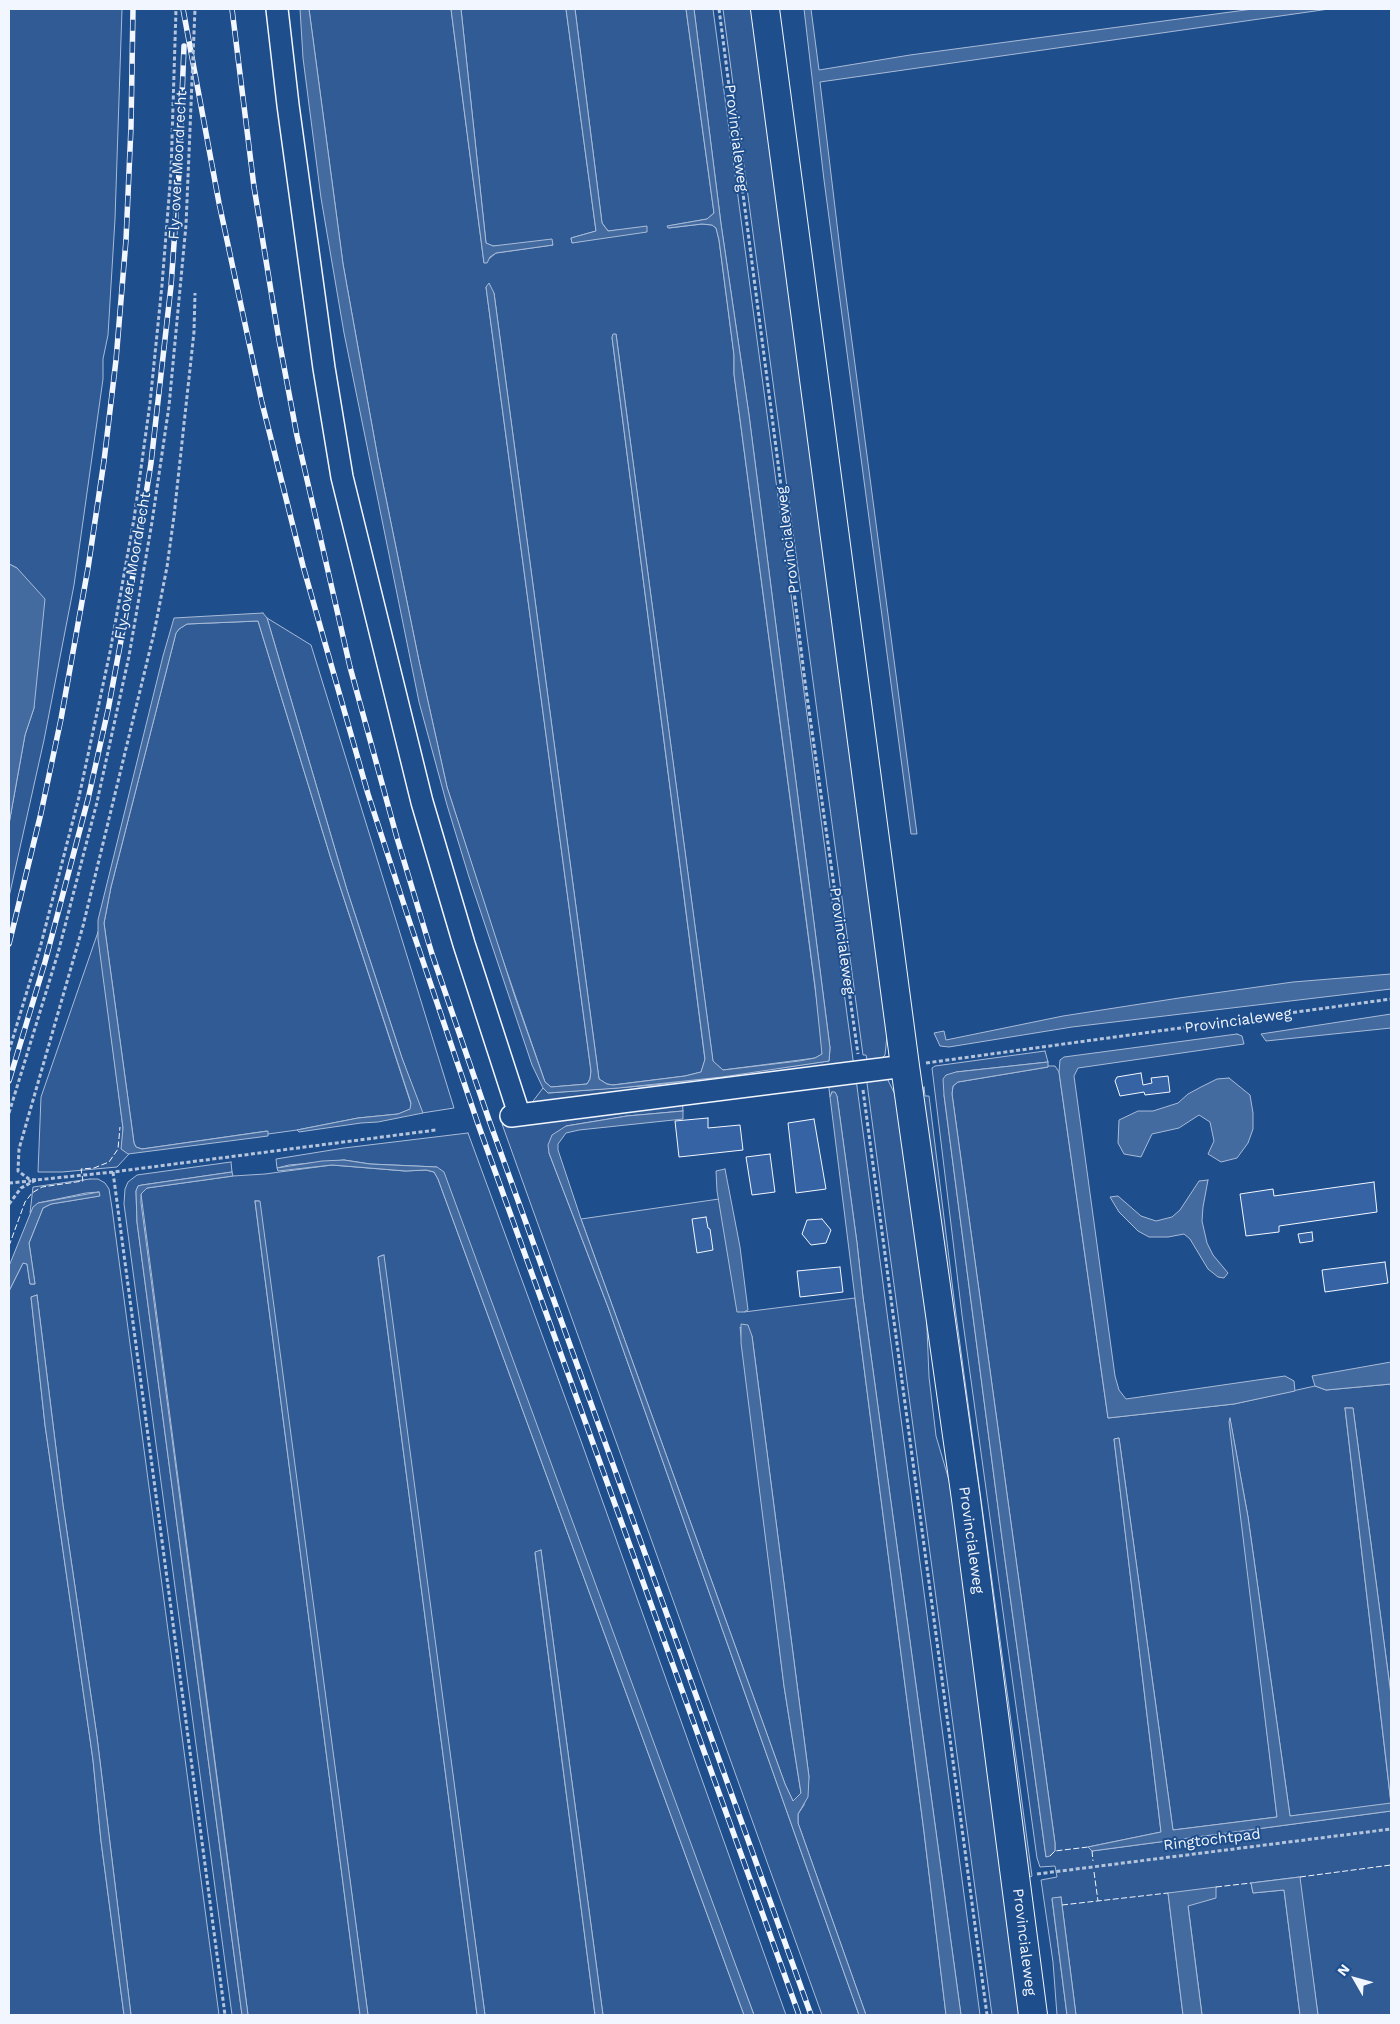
<!DOCTYPE html>
<style>
body{margin:0}
#map{position:relative;width:1400px;height:2024px;overflow:hidden;background:#1f4e8c;font-family:"Work Sans",sans-serif}
canvas{display:block}
.frame{position:absolute;inset:0;border:10px solid #f2f6ff;pointer-events:none}
.north{position:absolute;left:1330px;top:1954px;width:50px;height:50px;-webkit-text-stroke:4px #1f4e8c;paint-order:stroke;rotate:308deg;font-size:14px;font-weight:700;line-height:20px;text-align:center;color:#f2f6ff}
.north::after{content:'';display:block;margin:auto;width:18px;height:22px;background:#f2f6ff;clip-path:polygon(50% 0,100% 100%,50% 72%,0 100%)}
</style>
<div id="map">
<canvas width="1400" height="2024"></canvas>
<div class="frame"></div>
<div class="north">N</div>
</div>
<script>
const context = document.querySelector('canvas').getContext('2d');
context.lineJoin = 'round';
function fillPath(path, color) { context.fillStyle = color; context.fill(path, 'evenodd'); }
const shape = rows => new Path2D(rows.map(r => 'M' + r).join(''));
function strokePath(path, color, width, dash) { context.strokeStyle = color; context.lineWidth = width; context.lineCap = dash ? 'butt' : 'round'; context.setLineDash(dash || []); context.stroke(path); }
function write(font, color, halo, rows, align = 'center') {
  context.font = font + ' "Work Sans",sans-serif'; context.lineWidth = 4; context.setLineDash([]); context.textBaseline = 'middle'; context.strokeStyle = halo; context.fillStyle = color; for (const [text, x, y, turn = 0] of rows) {
    context.save(); context.translate(x, y); context.rotate((+turn || 0) * Math.PI / 180); context.textAlign = isNaN(turn) ? turn : align; if (halo) context.strokeText(text, 0, 0); context.fillText(text, 0, 0); context.restore();
  }
}
const green = shape([
 [9,9,122,9,115,219,108,335,103,359,103,379,74,585,44,740,9,897,9,824,25,735,34,708,17,568,9,564,9,9],
 [309,9,451,9,484,263,496,253,553,245,493,246,486,243,461,9,566,9,596,231,571,238,572,243,646,227,608,231,602,223,575,9,686,9,714,213,707,219,668,226,669,228,702,224,712,225,716,228,719,240,734,355,734,374,823,1048,822,1054,815,1058,723,1070,713,1062,616,334,612,337,705,1060,701,1072,685,1076,613,1085,607,1084,599,1079,494,293,486,287,591,1071,590,1079,587,1084,551,1087,545,1082,495,937,447,787,419,661,378,459,343,264,309,9],
 [694,9,713,9,854,1067,530,1105,543,1088,548,1093,655,1085,829,1061,830,1048,749,415,721,224,694,9],
 [723,9,753,9,888,1026,885,1055,881,1059,868,1064,866,1055,863,1055,723,9],
 [267,618,311,645,454,1108,422,1113,402,1058,347,890,267,618],
 [258,621,331,859,411,1104,411,1109,398,1114,358,1118,297,1130,268,1134,267,1131,142,1149,136,1147,134,1143,104,923,111,887,176,633,179,629,187,624,258,621],
 [98,932,123,1128,122,1149,129,1154,117,1167,62,1172,38,1172,41,1097,98,932],
 [1045,1051,1048,1062,956,1072,944,1095,1002,1538,1046,1857,1055,1851,1055,1843,952,1094,953,1086,958,1082,1048,1067,1048,1066,1055,1066,1059,1072,1108,1418,1234,1404,1315,1386,1326,1390,1391,1384,1391,1695,1353,1408,1345,1408,1391,1804,1290,1816,1248,1517,1230,1419,1277,1817,1173,1830,1119,1438,1114,1439,1161,1832,1088,1847,1092,1851,1391,1811,1391,2015,1318,2015,1299,1877,1251,1883,1253,1893,1284,1890,1300,2015,1202,2015,1188,1905,1215,1898,1168,1893,1183,2015,1076,2015,1061,1897,1052,1899,1067,2015,1057,2015,1053,1962,1041,1880,1057,1877,1055,1866,1040,1867,1037,1858,962,1315,932,1068,935,1066,1045,1051],
 [866,1076,887,1078,900,1105,926,1304,929,1377,936,1436,951,1487,1022,2015,992,2015,866,1076],
 [856,1079,980,2015,961,2015,863,1297,857,1243,837,1096,832,1092,830,1097,828,1080,856,1079],
 [924,1087,925,1096,929,1096,956,1315,1032,1876,1030,1877,1020,1838,922,1102,924,1087],
 [682,1097,683,1111,627,1116,566,1126,549,1153,608,1307,859,2015,822,2015,502,1124,553,1114,682,1097],
 [468,1133,581,1441,786,2015,754,2015,437,1167,370,1164,344,1160,289,1165,277,1168,276,1159,344,1148,468,1133],
 [231,1162,232,1172,142,1185,138,1186,136,1191,137,1222,242,2015,232,2015,124,1204,125,1189,128,1182,137,1175,231,1162],
 [332,1165,405,1171,426,1170,434,1172,438,1179,744,2015,603,2015,541,1550,535,1553,595,2015,485,2015,383,1255,378,1257,477,2015,368,2015,259,1201,255,1201,360,2015,248,2015,141,1194,147,1188,233,1176,265,1174,332,1165],
 [90,1179,98,1179,105,1183,109,1189,112,1208,219,2015,131,2015,97,1737,63,1505,37,1295,31,1297,45,1425,93,1760,101,1841,124,2015,9,2015,9,1291,23,1263,27,1264,30,1284,35,1284,29,1243,43,1208,51,1204,99,1196,99,1192,86,1193,38,1203,30,1213,33,1187,90,1179],
 [719,1199,744,1312,855,1298,924,1832,946,2015,866,2015,798,1823,798,1814,804,1805,809,1777,752,1336,740,1327,784,1686,801,1793,793,1801,785,1784,581,1219,719,1199]
]);
fillPath(green, '#305b95');
strokePath(green, '#a8bbd7', 1);
const water = shape([
 [300,9,309,9,343,264,378,459,419,661,447,787,515,997,545,1082,551,1087,587,1084,590,1079,591,1071,486,287,489,283,494,293,599,1079,607,1084,613,1085,685,1076,701,1072,705,1059,612,337,613,334,616,334,713,1061,723,1070,799,1061,815,1058,822,1054,815,986,734,374,734,355,719,240,716,228,712,225,702,224,668,228,667,226,707,219,714,213,686,9,694,9,721,224,749,415,830,1048,829,1061,722,1077,619,1088,548,1093,543,1088,532,1065,469,877,447,805,419,702,344,333,321,198,303,58,300,9],
 [451,9,461,9,486,243,493,246,552,239,553,245,496,253,490,257,487,263,484,263,451,9],
 [566,9,575,9,602,223,608,231,647,226,647,232,572,243,571,238,596,231,566,9],
 [804,9,811,9,819,70,910,55,1253,9,1329,9,820,82,842,266,917,834,911,834,824,180,804,9],
 [9,564,17,568,45,599,34,708,25,735,9,824,9,564],
 [263,613,267,618,347,890,402,1058,423,1113,378,1122,361,1123,299,1132,297,1130,358,1118,398,1114,410,1109,411,1103,331,859,258,621,187,624,179,629,176,633,111,887,104,923,134,1143,136,1147,142,1149,268,1131,268,1136,128,1154,121,1149,123,1128,98,939,98,920,163,656,174,618,263,613],
 [1391,974,1391,989,1072,1027,949,1047,940,1046,934,1033,944,1031,946,1040,1063,1016,1179,998,1293,982,1391,974],
 [1391,1014,1391,1028,1266,1041,1261,1034,1391,1014],
 [1237,1034,1242,1036,1244,1044,1078,1068,1074,1076,1115,1376,1119,1390,1126,1399,1285,1376,1294,1381,1295,1391,1234,1404,1108,1418,1059,1072,1060,1060,1064,1057,1237,1034],
 [1048,1062,1048,1067,958,1082,953,1086,952,1094,1055,1843,1055,1851,1050,1856,1046,1857,1002,1538,944,1095,943,1079,946,1075,956,1072,1048,1062],
 [1229,1078,1250,1095,1253,1113,1253,1129,1248,1143,1237,1158,1221,1162,1208,1154,1214,1141,1210,1122,1199,1115,1179,1128,1152,1134,1141,1157,1124,1154,1118,1143,1119,1120,1138,1111,1153,1111,1178,1103,1188,1094,1201,1087,1217,1079,1229,1078],
 [832,1092,835,1092,837,1096,857,1243,863,1297,961,2015,946,2015,924,1832,855,1298,830,1097,832,1092],
 [683,1111,683,1119,579,1130,566,1133,558,1144,558,1150,581,1219,785,1784,793,1801,801,1793,784,1686,741,1343,741,1324,748,1325,752,1336,809,1777,808,1797,798,1814,798,1823,866,2015,859,2015,608,1307,549,1153,548,1145,552,1135,566,1126,627,1116,683,1111],
 [344,1160,370,1164,437,1167,444,1172,754,2015,744,2015,438,1179,434,1172,426,1170,406,1171,332,1165,278,1171,277,1168,322,1161,344,1160],
 [725,1169,740,1247,748,1310,744,1312,737,1312,717,1191,716,1171,725,1169],
 [232,1172,233,1176,147,1188,141,1194,141,1203,248,2015,242,2015,137,1222,136,1191,138,1186,142,1185,232,1172],
 [1208,1180,1203,1207,1202,1221,1207,1243,1213,1255,1228,1273,1224,1278,1218,1277,1208,1269,1190,1239,1184,1234,1168,1237,1149,1237,1138,1231,1119,1212,1110,1197,1118,1196,1141,1216,1156,1221,1172,1217,1180,1210,1199,1181,1208,1180],
 [99,1192,100,1196,51,1204,43,1208,29,1243,35,1284,30,1284,27,1264,23,1263,9,1291,9,1266,33,1207,38,1203,99,1192],
 [255,1201,260,1201,368,2015,360,2015,255,1201],
 [384,1255,485,2015,477,2015,378,1257,384,1255],
 [37,1295,63,1505,97,1737,131,2015,124,2015,101,1841,93,1760,45,1425,31,1297,37,1295],
 [1391,1362,1391,1384,1326,1390,1315,1386,1312,1376,1391,1362],
 [1345,1408,1353,1408,1391,1695,1391,1803,1345,1408],
 [1230,1418,1248,1517,1290,1816,1391,1803,1391,1811,1092,1851,1088,1847,1161,1832,1114,1439,1119,1438,1173,1830,1277,1817,1229,1422,1230,1418],
 [541,1550,603,2015,595,2015,535,1552,541,1550],
 [1300,1877,1318,2015,1300,2015,1284,1890,1253,1893,1251,1883,1300,1877],
 [1216,1887,1216,1898,1188,1906,1202,2015,1183,2015,1168,1893,1216,1887],
 [1061,1897,1062,1905,1076,2015,1067,2015,1052,1898,1061,1897]
]);
fillPath(water, '#446ba0');
strokePath(water, '#a8bbd7', 1);
const building = shape([
 [1141,1073,1143,1085,1152,1083,1151,1078,1168,1076,1170,1092,1145,1095,1144,1092,1120,1096,1115,1081,1117,1077,1141,1073],
 [708,1118,708,1128,740,1125,743,1150,679,1157,675,1121,708,1118],
 [814,1119,826,1189,796,1193,788,1123,814,1119],
 [770,1154,775,1192,752,1195,746,1157,770,1154],
 [1374,1182,1377,1212,1279,1226,1279,1232,1246,1236,1240,1194,1273,1189,1274,1196,1374,1182],
 [706,1217,708,1228,710,1229,713,1250,697,1253,692,1219,706,1217],
 [822,1219,831,1230,826,1243,811,1245,802,1234,807,1220,822,1219],
 [1312,1232,1313,1241,1300,1243,1298,1234,1312,1232],
 [1385,1262,1388,1283,1325,1292,1322,1270,1385,1262],
 [840,1267,843,1292,800,1297,797,1271,840,1267]
]);
fillPath(building, '#3563a3');
strokePath(building, '#f2f6ff', 1);
const minor = shape([
 [277,9,288,105,324,368,342,477,422,802,464,944,519,1114],
 [511,1116,905,1066]
]);
const major = shape([
 [765,9,905,1066,966,1499,1033,2015]
]);
strokePath(minor, '#f2f6ff', 24);
strokePath(major, '#f2f6ff', 30);
strokePath(shape([
 [719,9,784,509,805,682,858,1054],
 [9,1051,40,948,79,797,110,652,134,519,150,403,162,285,171,172,176,9],
 [926,1063,1391,999],
 [863,1090,987,2015],
 [113,1172,225,2015],
 [36,1180,29,1179,18,1171,19,1149,83,926,154,633,167,567,174,516,194,332,195,293],
 [9,1183,31,1181],
 [9,1204,21,1188,36,1180,113,1172,436,1130],
 [1037,1874,1391,1829]
]), '#b3c4dc', 3, [4, 2.5]);
strokePath(minor, '#1f4e8c', 21);
strokePath(major, '#1f4e8c', 28);
const rail = shape([
 [183,9,219,203,262,403,303,566,368,794,408,917,478,1124,799,2015],
 [232,9,254,187,279,340,297,436,350,667,397,838,432,954,489,1120,811,2015],
 [9,944,41,813,61,719,88,568,104,461,116,360,126,240,131,127,133,9],
 [9,1081,45,962,88,799,108,710,131,587,151,463,171,286,179,173,184,46]
]);
strokePath(rail, '#f2f6ff', 5.5);
strokePath(rail, '#1f4e8c', 4, [11]);
strokePath(shape([
 [9,1113,58,953,97,802,129,656,152,522,169,406,186,225,195,9]
]), '#b3c4dc', 3, [4, 2.5]);
strokePath(shape([
 [9,1246,25,1202,32,1193,42,1187,83,1181,81,1169,94,1168,109,1162,118,1149,120,1127],
 [1092,1851,1093,1861],
 [1050,1856,1055,1851,1088,1847],
 [1094,1872,1098,1901],
 [1300,1877,1391,1865],
 [1216,1887,1251,1883],
 [1062,1905,1168,1893]
]), '#f2f6ff', 1, [6, 2.5]);
write('15px', '#f2f6ff', '#1f4e8c', [
 ["Provincialeweg",736,138,83],
 ["Fly-over Moordrecht",178,165,-87],
 ["Provincialeweg",788,540,-97],
 ["Fly-over Moordrecht",133,566,-80],
 ["Provincialeweg",842,941,82],
 ["Provincialeweg",1238,1021,-8],
 ["Provincialeweg",971,1540,82],
 ["Ringtochtpad",1212,1840,-7],
 ["Provincialeweg",1024,1942,83]
]);
</script>
